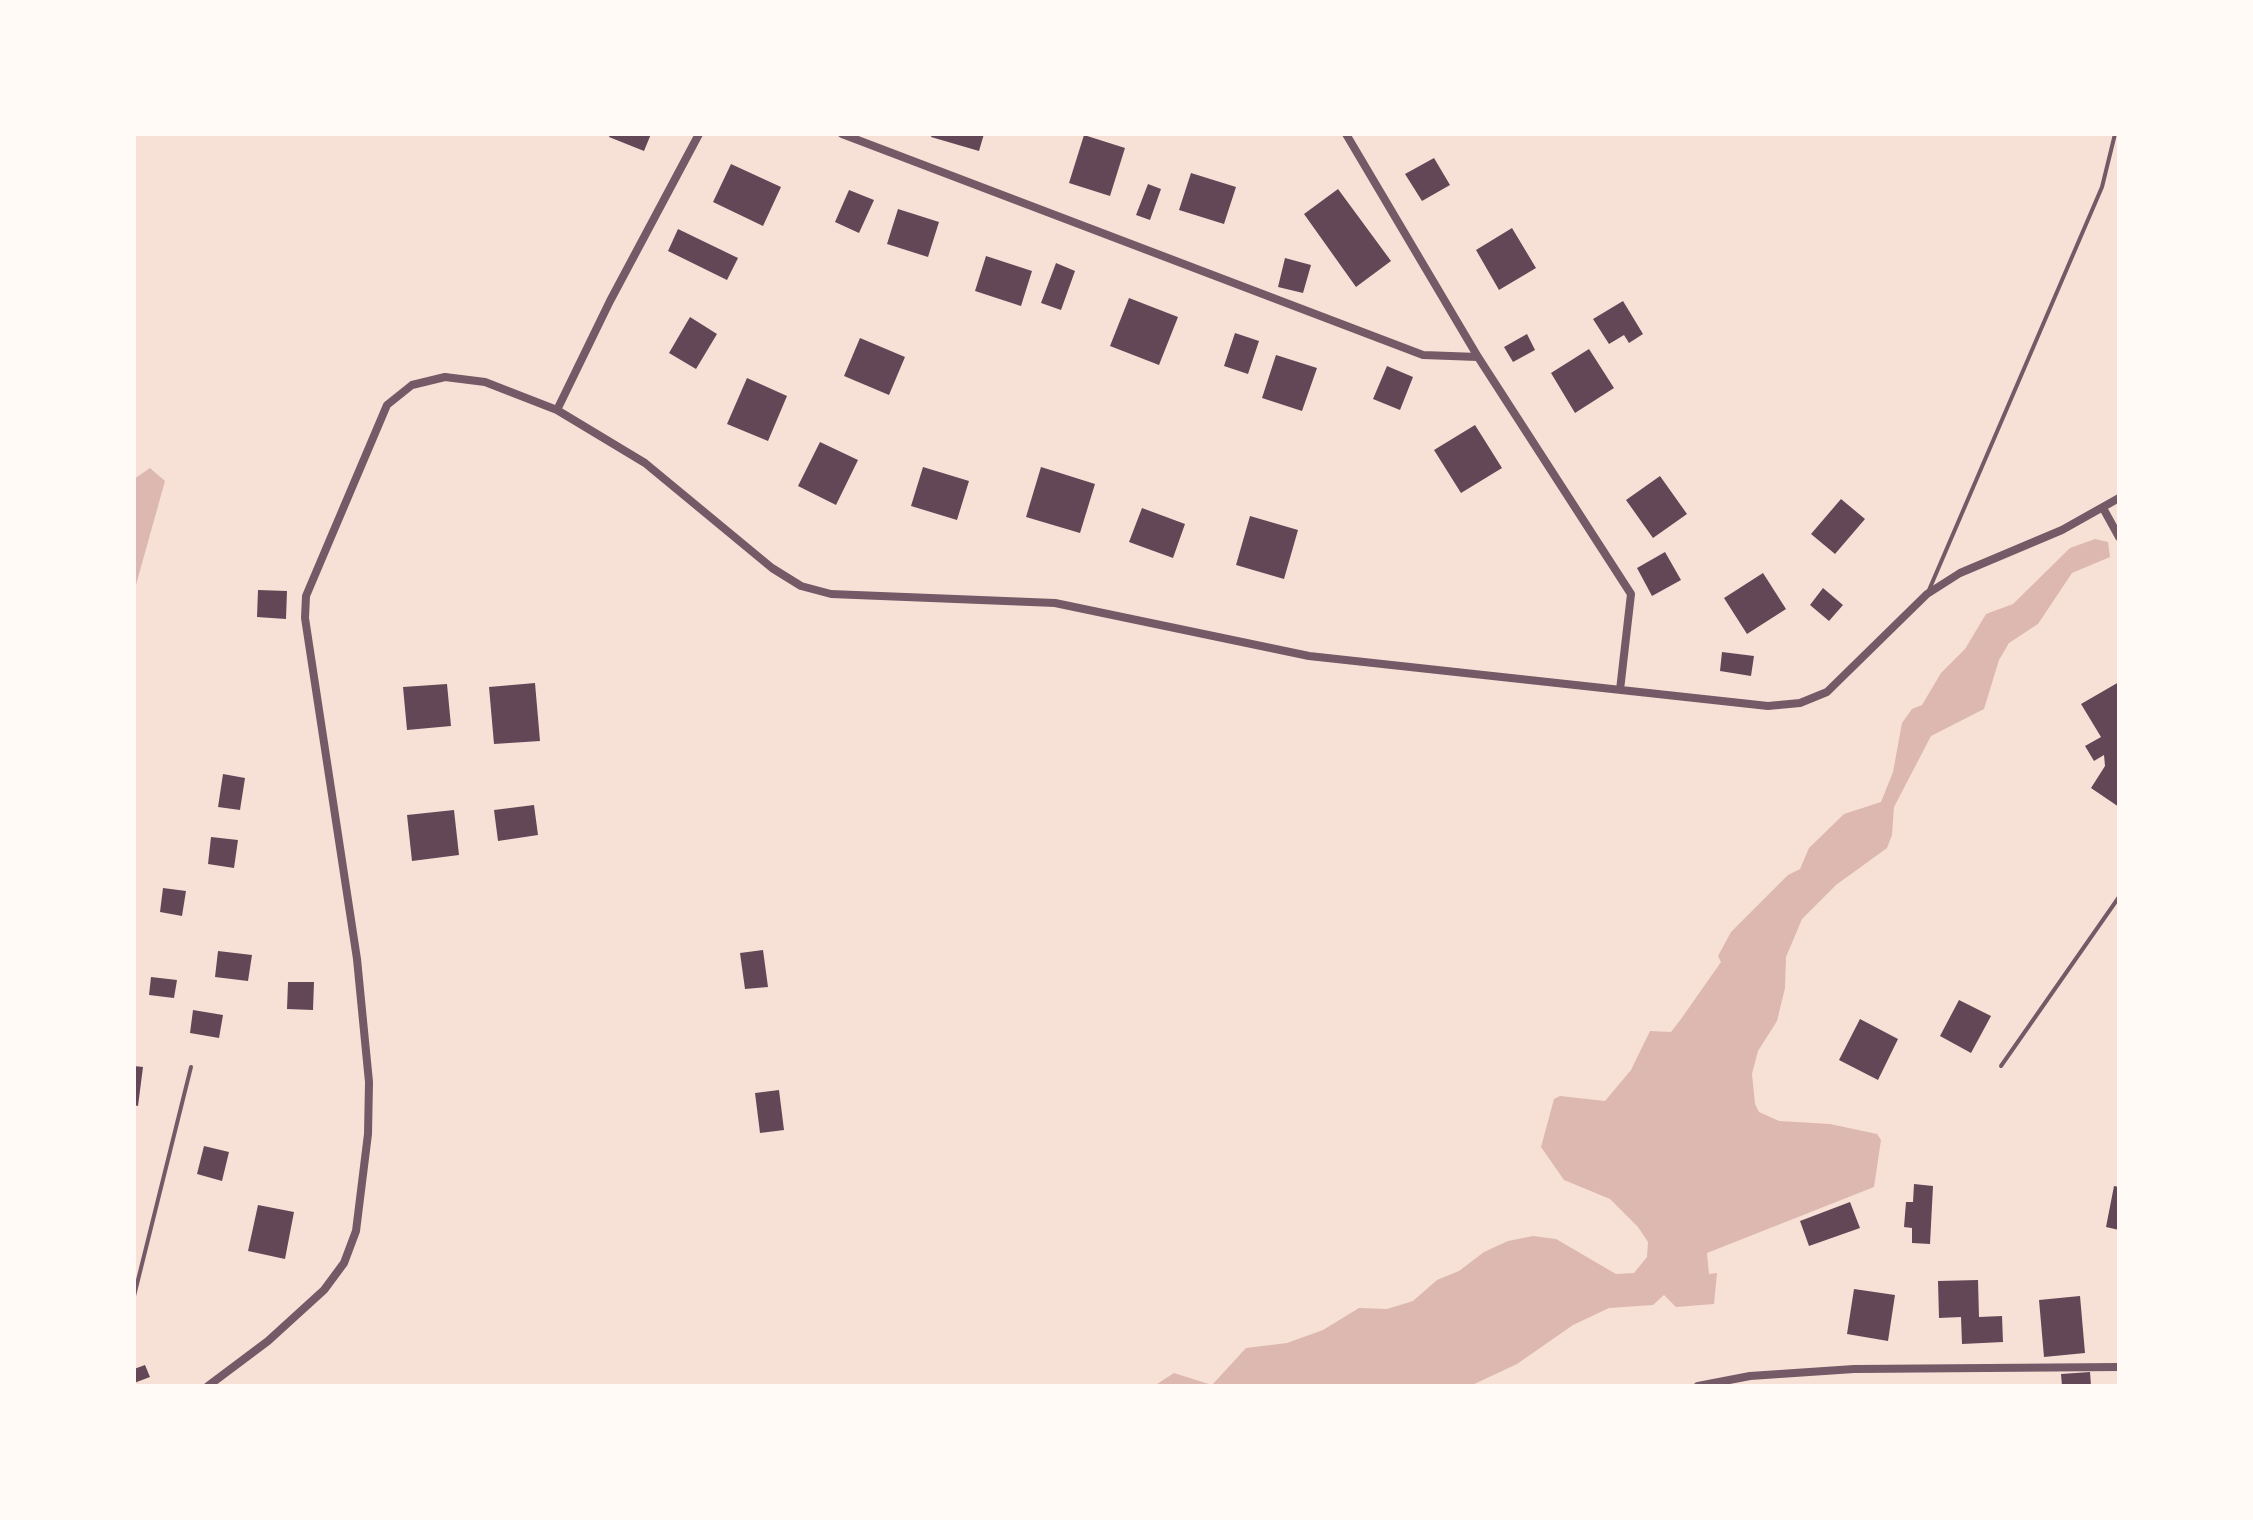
<!DOCTYPE html>
<style>
body{margin:0}
#map{position:relative;width:2253px;height:1520px;overflow:hidden;background:#f7e1d7;font-family:"Fira Sans",sans-serif}
canvas{display:block}
.frame{position:absolute;inset:0;border:136px solid #fffaf5;pointer-events:none}
</style>
<div id="map">
<canvas width="2253" height="1520"></canvas>
<div class="frame"></div>
</div>
<script>
const context = document.querySelector('canvas').getContext('2d');
context.lineJoin = 'round';
function fillPath(path, color) { context.fillStyle = color; context.fill(path, 'evenodd'); }
const shape = rows => new Path2D(rows.map(r => 'M' + r).join(''));
function strokePath(path, color, width, dash) { context.strokeStyle = color; context.lineWidth = width; context.lineCap = dash ? 'butt' : 'round'; context.setLineDash(dash || []); context.stroke(path); }
fillPath(shape([
 [150,468,165,481,134,592,134,479],
 [2095,539,2108,542,2110,557,2072,573,2038,624,2009,643,1999,660,1984,709,1931,736,1894,807,1892,835,1887,848,1836,885,1802,919,1786,957,1785,988,1777,1021,1758,1051,1752,1074,1755,1104,1759,1112,1779,1121,1830,1124,1877,1134,1881,1140,1874,1187,1707,1253,1709,1274,1717,1273,1714,1304,1676,1307,1664,1295,1653,1305,1609,1308,1573,1325,1517,1364,1470,1386,1154,1386,1174,1373,1212,1385,1246,1348,1287,1343,1323,1330,1359,1308,1387,1309,1413,1301,1437,1280,1459,1271,1484,1252,1508,1241,1533,1236,1556,1239,1616,1274,1634,1273,1647,1257,1648,1242,1638,1227,1610,1199,1564,1180,1541,1147,1554,1099,1560,1096,1605,1101,1631,1070,1650,1031,1671,1032,1681,1019,1721,962,1718,956,1731,932,1788,875,1800,869,1809,848,1844,814,1881,802,1893,772,1902,723,1912,709,1922,705,1941,673,1965,649,1986,614,2013,604,2070,548]
]), '#dcb8b0');
fillPath(shape([
 [610,134,651,134,644,151,609,137],
 [932,134,984,134,979,151,931,137],
 [1084,135,1125,148,1110,196,1069,183],
 [1434,158,1450,185,1422,201,1405,174],
 [731,164,781,187,763,226,713,202],
 [1191,173,1236,187,1224,224,1179,210],
 [1148,184,1161,189,1150,220,1136,215],
 [1338,189,1391,261,1356,287,1304,214],
 [849,190,874,200,859,233,835,222],
 [898,209,939,222,928,257,887,244],
 [1512,228,1536,268,1499,290,1476,250],
 [678,229,738,258,727,280,668,251],
 [986,256,1032,271,1021,306,975,291],
 [1285,258,1311,265,1303,293,1278,287],
 [1056,263,1075,271,1061,310,1041,303],
 [1129,298,1178,317,1159,365,1110,346],
 [1623,301,1643,334,1629,343,1624,335,1609,344,1593,319],
 [690,317,717,334,696,369,669,353],
 [1235,333,1259,341,1248,374,1224,366],
 [1527,334,1535,350,1513,362,1504,347],
 [860,338,905,357,889,395,844,376],
 [1589,349,1614,388,1575,413,1551,373],
 [1276,355,1317,368,1302,411,1262,398],
 [1387,366,1413,377,1400,410,1373,399],
 [747,378,787,396,768,441,727,424],
 [1475,425,1502,468,1461,493,1434,450],
 [820,442,858,460,836,505,798,486],
 [923,467,969,481,957,520,911,506],
 [1041,467,1095,484,1080,533,1026,517],
 [1660,476,1687,514,1653,538,1626,500],
 [1841,499,1865,519,1835,554,1811,534],
 [1142,508,1185,524,1173,558,1129,542],
 [1250,516,1298,530,1284,579,1236,565],
 [1665,552,1681,580,1652,596,1637,568],
 [1763,573,1786,609,1747,634,1724,598],
 [1823,588,1843,605,1829,621,1810,605],
 [258,590,287,591,286,619,257,617],
 [1722,652,1754,656,1751,676,1720,671],
 [2119,682,2119,807,2091,788,2105,766,2104,755,2094,761,2085,746,2101,737,2081,704],
 [535,683,540,741,494,744,489,687],
 [447,684,451,726,407,730,403,687],
 [223,774,245,778,240,810,218,807],
 [534,805,538,835,498,841,494,810],
 [454,810,459,855,412,861,407,815],
 [211,837,238,840,234,868,208,864],
 [163,888,186,891,182,916,160,912],
 [763,950,768,987,745,989,740,953],
 [218,951,252,955,248,981,215,977],
 [151,977,177,980,174,998,149,995],
 [288,982,314,982,313,1010,287,1009],
 [1959,1000,1991,1016,1971,1053,1940,1036],
 [193,1010,223,1015,219,1038,190,1033],
 [1860,1019,1898,1039,1878,1080,1839,1060],
 [134,1066,143,1067,138,1106,134,1105],
 [779,1090,784,1130,760,1133,755,1093],
 [204,1146,229,1152,222,1181,197,1174],
 [1914,1184,1933,1186,1930,1244,1912,1243,1912,1228,1904,1227,1906,1202,1913,1202],
 [2114,1186,2119,1187,2119,1230,2106,1227],
 [1850,1202,1860,1228,1809,1246,1800,1221],
 [258,1205,294,1212,285,1259,248,1251],
 [1978,1280,1979,1317,2002,1316,2003,1342,1962,1344,1961,1317,1939,1318,1938,1281],
 [1854,1289,1895,1295,1888,1341,1847,1334],
 [2080,1296,2085,1353,2044,1357,2039,1300],
 [145,1365,150,1377,134,1383,134,1369],
 [2090,1372,2091,1386,2062,1386,2061,1374]
]), '#644757');
strokePath(shape([
 [1929,590,2102,187,2115,134],
 [2001,1066,2119,897],
 [134,1296,191,1067]
]), '#755966', 4);
strokePath(shape([
 [842,134,1423,355,1478,357],
 [1346,134,1478,357,1631,594,1620,690],
 [557,410,610,301,699,134],
 [2103,508,2119,537],
 [208,1386,268,1341,324,1290,344,1263,356,1231,368,1134,369,1082,357,959,305,618,306,596,387,405,412,385,445,377,485,382,557,410,645,463,772,568,801,586,831,594,1055,603,1309,656,1768,706,1800,703,1827,692,1927,594,1960,573,2062,530,2119,498],
 [1698,1386,1750,1376,1854,1369,2119,1367]
]), '#755966', 8);
</script>
